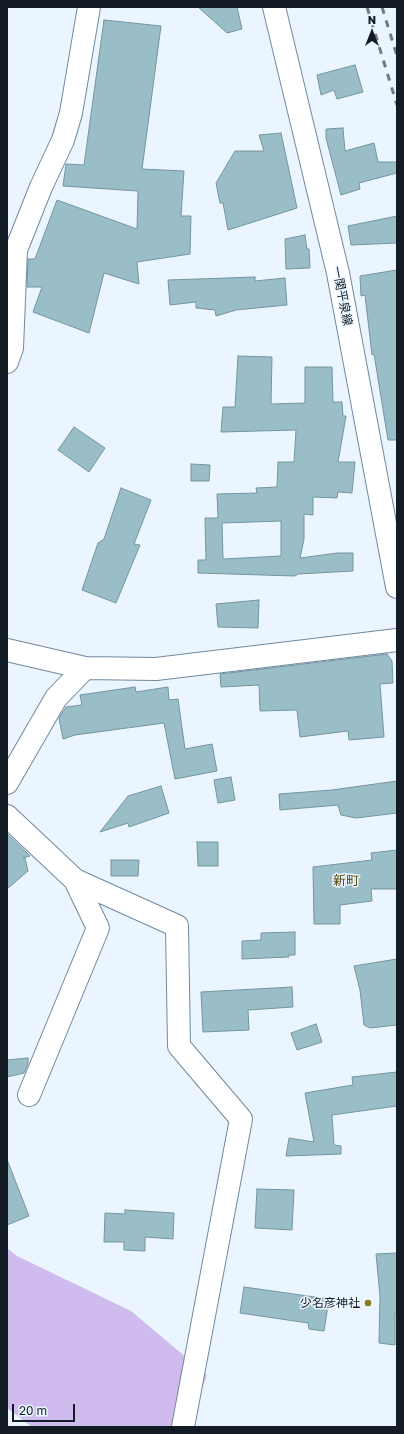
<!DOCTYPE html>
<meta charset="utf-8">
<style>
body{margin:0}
#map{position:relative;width:404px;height:1434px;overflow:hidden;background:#ebf5ff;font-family:"Golos Text",sans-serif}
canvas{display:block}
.frame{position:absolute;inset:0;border:8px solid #131c24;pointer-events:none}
.north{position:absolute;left:352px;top:12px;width:40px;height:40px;-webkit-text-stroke:3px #ebf5ff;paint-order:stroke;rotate:0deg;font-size:11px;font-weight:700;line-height:16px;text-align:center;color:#131c24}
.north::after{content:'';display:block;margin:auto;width:14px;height:18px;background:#131c24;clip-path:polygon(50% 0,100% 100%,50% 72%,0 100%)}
.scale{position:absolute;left:12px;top:1404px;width:63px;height:18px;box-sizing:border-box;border:2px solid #131c24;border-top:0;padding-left:5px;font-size:12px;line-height:14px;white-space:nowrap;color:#131c24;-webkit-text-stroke:3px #ebf5ff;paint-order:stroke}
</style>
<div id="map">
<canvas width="404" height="1434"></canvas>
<div class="frame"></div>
<div class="north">N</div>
<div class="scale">20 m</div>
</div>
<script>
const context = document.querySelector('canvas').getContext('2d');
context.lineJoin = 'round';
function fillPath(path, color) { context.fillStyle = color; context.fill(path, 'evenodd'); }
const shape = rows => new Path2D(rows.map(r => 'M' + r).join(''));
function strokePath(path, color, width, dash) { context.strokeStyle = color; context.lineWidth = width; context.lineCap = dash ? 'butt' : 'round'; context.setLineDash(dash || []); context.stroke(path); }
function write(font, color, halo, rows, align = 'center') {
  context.font = font + ' "Golos Text","Noto Sans JP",sans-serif'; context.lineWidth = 3; context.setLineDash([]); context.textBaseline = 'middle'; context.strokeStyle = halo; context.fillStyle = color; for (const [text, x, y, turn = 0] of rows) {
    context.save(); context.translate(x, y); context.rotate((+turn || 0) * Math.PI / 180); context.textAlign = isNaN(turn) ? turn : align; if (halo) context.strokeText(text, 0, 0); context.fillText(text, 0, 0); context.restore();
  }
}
fillPath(shape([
 [7,1248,17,1256,131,1311,207,1375,188,1427,32,1427,7,1408]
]), '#cfbbed');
const building = shape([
 [198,7,237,7,242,29,227,33,198,7],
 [104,20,161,26,142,169,184,171,181,216,191,216,190,254,137,262,139,284,104,273,89,333,33,312,42,287,27,287,28,259,35,259,57,200,137,229,138,191,63,186,66,164,84,165,104,20],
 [355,65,363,92,337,99,334,90,321,95,317,75,355,65],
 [343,128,345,151,374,143,378,162,397,162,397,173,359,183,360,189,341,195,326,138,326,129,343,128],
 [281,133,297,208,228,230,223,203,220,203,216,183,235,151,264,151,259,135,281,133],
 [397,216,397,243,351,245,348,226,397,216],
 [305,235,307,249,309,249,310,268,286,269,285,239,305,235],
 [397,270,397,440,388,440,374,354,372,355,365,295,361,296,360,276,397,270],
 [255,277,255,281,285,278,287,305,236,310,216,316,215,310,196,308,196,302,170,305,168,280,255,277],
 [238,356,272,357,271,404,305,403,305,367,332,367,333,402,342,402,343,416,346,416,338,462,355,462,352,493,338,492,337,498,313,497,313,515,304,514,304,539,300,558,337,553,353,553,353,571,298,574,295,576,198,573,198,560,206,560,205,518,218,518,217,494,257,493,256,488,277,487,278,462,294,462,296,430,221,432,223,407,235,407,238,356],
 [281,521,281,556,223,559,222,523,281,521],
 [74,427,105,448,89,472,58,450,74,427],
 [191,464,210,465,209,481,191,481,191,464],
 [121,488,151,500,134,544,140,545,116,603,82,590,98,543,104,539,121,488],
 [259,600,258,628,218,627,216,604,259,600],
 [387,654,392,661,393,683,380,684,384,737,349,740,348,731,300,737,297,710,260,711,259,685,221,687,220,674,387,654],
 [135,687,136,692,168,687,169,700,178,699,185,749,212,744,217,771,175,779,164,723,75,735,63,739,59,718,66,707,82,705,80,695,135,687],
 [231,777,235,800,218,803,214,780,231,777],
 [397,781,397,813,356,818,341,815,338,805,280,810,279,794,332,790,397,781],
 [161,786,169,813,129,827,128,823,100,832,128,796,161,786],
 [7,834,30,856,23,858,25,858,28,871,7,889,7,834],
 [197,842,218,842,218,866,198,866,197,842],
 [397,850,397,889,371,889,372,901,340,905,340,924,314,924,313,867,372,860,371,853,397,850],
 [111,860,139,860,138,876,111,876,111,860],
 [295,932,295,955,289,955,289,957,242,959,242,941,261,940,261,933,295,932],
 [397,959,397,1025,370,1028,364,1025,360,990,354,966,397,959],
 [292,987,293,1007,248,1010,249,1030,203,1032,201,992,292,987],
 [316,1024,322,1042,297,1050,291,1033,316,1024],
 [28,1058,28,1064,24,1073,7,1077,7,1060,28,1058],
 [397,1072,397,1106,332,1115,334,1145,341,1146,341,1154,286,1156,289,1138,314,1142,305,1093,353,1085,352,1077,397,1072],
 [8,1162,29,1216,7,1225,7,1163,8,1162],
 [257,1189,294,1190,292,1230,255,1228,257,1189],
 [125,1210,174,1213,173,1239,145,1237,145,1251,124,1250,124,1242,104,1242,105,1213,125,1214,125,1210],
 [397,1253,397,1313,395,1313,395,1345,379,1343,380,1296,376,1254,397,1253],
 [244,1287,329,1299,324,1331,309,1329,308,1323,240,1313,244,1287]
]);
fillPath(building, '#9abec8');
strokePath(building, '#73959f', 1);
const street = shape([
 [7,362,12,348,16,250,41,187,63,140,71,113,89,7],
 [7,650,85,668,156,669,397,640],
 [7,783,56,698,85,668],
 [7,816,75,880,177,926,179,1046,241,1119,183,1427],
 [29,1095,98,928,75,880]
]);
const secondary = shape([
 [274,7,338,273,397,587]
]);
strokePath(street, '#72899e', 24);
strokePath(secondary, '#72899e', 24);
strokePath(street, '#fff', 22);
strokePath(secondary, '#fff', 22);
strokePath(shape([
 [367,7,397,105],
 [382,7,397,56]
]), '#717b84', 3, [7, 7]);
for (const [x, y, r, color] of [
 [368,1303,4,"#867a1f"]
]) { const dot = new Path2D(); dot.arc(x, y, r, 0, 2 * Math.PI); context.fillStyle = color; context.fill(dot); strokePath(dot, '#ebf5ff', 1.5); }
write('12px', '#131c24', '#ebf5ff', [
 ["一関平泉線",342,296,79]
]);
write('12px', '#131c24', '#ebf5ff', [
 ["少名彦神社",360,1303]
], 'right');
write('13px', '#524a09', '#ebf5ff', [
 ["新町",346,881]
]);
</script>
